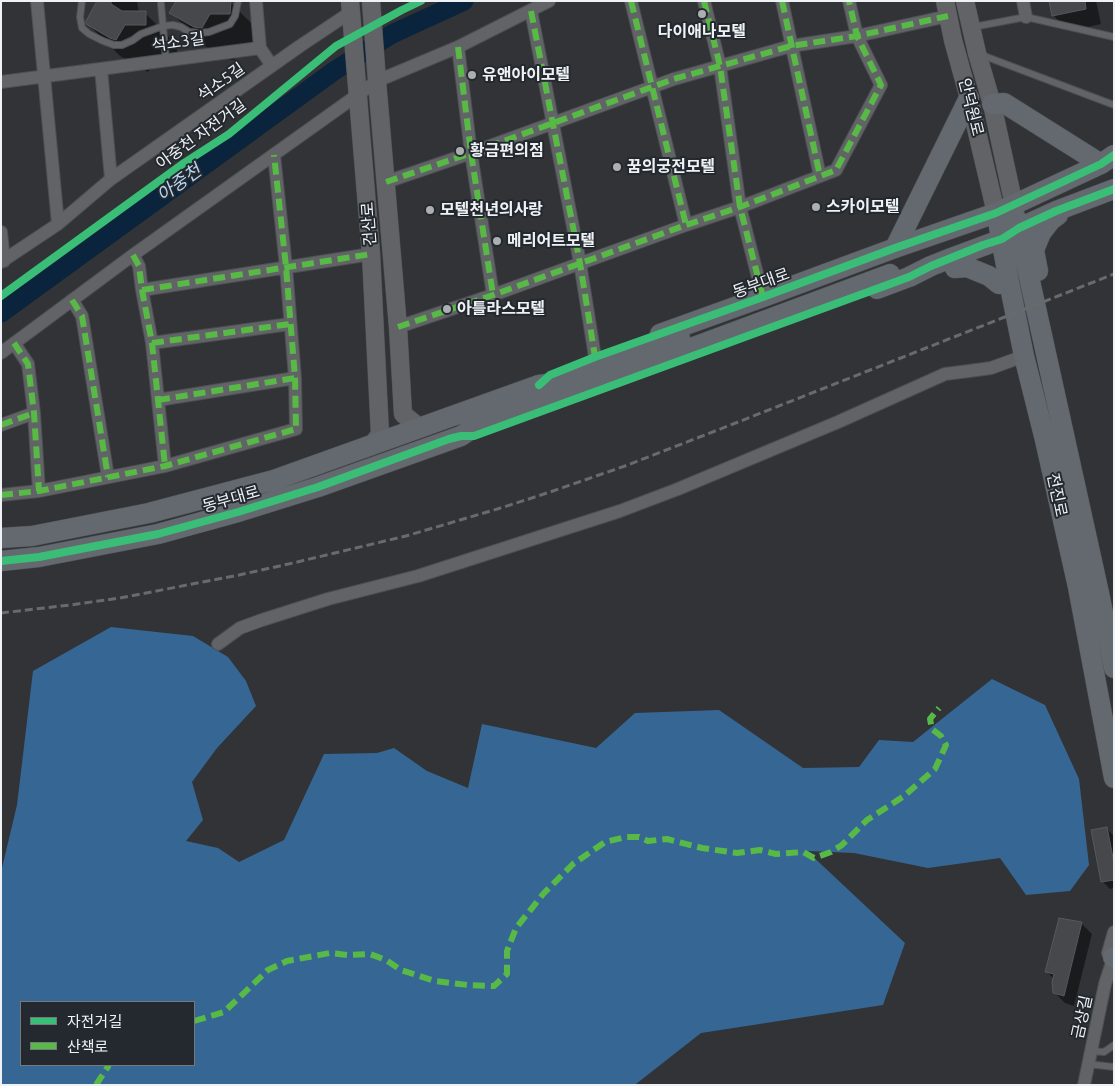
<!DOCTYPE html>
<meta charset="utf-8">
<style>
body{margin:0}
#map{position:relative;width:1115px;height:1086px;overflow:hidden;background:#313336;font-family:Ubuntu,"Noto Sans KR",sans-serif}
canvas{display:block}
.frame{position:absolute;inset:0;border:2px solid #eef2f5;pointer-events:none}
.legend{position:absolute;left:20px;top:1001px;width:175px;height:65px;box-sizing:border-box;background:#24292f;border:1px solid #75797e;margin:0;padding:6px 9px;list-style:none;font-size:15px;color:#eef2f5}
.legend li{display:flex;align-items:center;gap:10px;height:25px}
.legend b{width:25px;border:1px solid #75797e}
</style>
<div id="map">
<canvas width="1115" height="1086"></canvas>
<div class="frame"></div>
<ul class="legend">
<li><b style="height:6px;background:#3abd76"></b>자전거길</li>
<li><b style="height:6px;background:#58b947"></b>산책로</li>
</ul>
</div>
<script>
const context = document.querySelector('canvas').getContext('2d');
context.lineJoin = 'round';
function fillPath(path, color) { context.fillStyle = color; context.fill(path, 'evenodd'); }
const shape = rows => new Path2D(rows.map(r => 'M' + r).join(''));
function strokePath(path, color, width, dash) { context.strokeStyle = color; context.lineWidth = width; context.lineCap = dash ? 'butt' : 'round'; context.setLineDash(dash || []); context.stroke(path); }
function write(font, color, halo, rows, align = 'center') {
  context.font = font + ' Ubuntu,"Noto Sans KR",sans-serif'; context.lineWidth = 4; context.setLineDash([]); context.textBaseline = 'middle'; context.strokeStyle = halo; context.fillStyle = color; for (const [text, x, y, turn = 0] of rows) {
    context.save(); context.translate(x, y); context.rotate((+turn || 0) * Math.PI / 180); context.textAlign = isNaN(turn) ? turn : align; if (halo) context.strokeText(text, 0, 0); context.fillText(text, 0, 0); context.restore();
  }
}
fillPath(shape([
 [111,627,193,636,228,657,246,681,256,706,217,748,192,782,203,820,186,841,218,848,239,862,284,840,324,754,377,753,394,748,427,771,468,788,482,724,596,748,635,713,719,710,803,768,859,767,879,740,913,742,992,679,1045,705,1079,779,1089,865,1070,891,1026,895,1000,858,928,868,854,853,807,851,905,943,883,1005,701,1033,636,1084,631,1085,1,1085,1,872,17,805,33,671],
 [21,1002,194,1002,194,1065,21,1065]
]), '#366794');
fillPath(shape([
 [96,1,137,1,139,13,145,13,177,45,177,57,158,56,148,72,120,56,88,24,97,5],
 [1051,1,1096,1,1101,24,1069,31,1053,15],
 [230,2,262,34,262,46,242,46,234,60,227,59,203,45,171,12],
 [1107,829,1114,836,1114,888,1110,889,1102,881],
 [1082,924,1092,934,1074,1006,1065,1003,1055,993,1054,979,1046,971]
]), '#0007');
strokePath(shape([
 [1,313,334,71,392,34,464,1]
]), '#09243c', 19);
const building = shape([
 [97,1,111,1,111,4,122,11,146,11,146,25,125,25,116,40,110,38,86,24,86,21,97,1],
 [176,1,231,1,230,14,210,14,202,28,194,27,169,13,176,1],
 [1049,1,1085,1,1086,9,1052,16,1049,1],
 [1107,827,1114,863,1114,880,1101,882,1091,830,1107,827],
 [1059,918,1082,922,1064,996,1053,993,1052,982,1054,974,1045,972,1059,918]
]);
fillPath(building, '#46484b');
strokePath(building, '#56585b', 1);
const lane = shape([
 [82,1,80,17,82,28,89,34,103,41,114,45,122,45,133,40,141,34,163,26,173,25,181,27,189,32,200,33,209,32,230,24,235,16,238,1],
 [161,4,166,60],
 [973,27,1026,17,1114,37],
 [979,54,1114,105],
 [1091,1051,1104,1052,1114,1045],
 [1088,1064,1114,1067]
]);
const street = shape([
 [37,1,58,224],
 [256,1,260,48,272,66],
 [631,1,686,225],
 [704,1,720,66,740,207,763,297],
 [782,1,820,176],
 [1023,1,1026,17],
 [531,11,580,263,595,357],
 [458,47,471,153,493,295],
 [101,69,111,179],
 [1,82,260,48],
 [386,182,471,153,674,79,791,46,857,36,948,16],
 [1,232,4,261],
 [133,255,139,266,142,290,152,343,165,466],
 [1,262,58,224,111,179,300,46,351,12],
 [142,290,371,254],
 [72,300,82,316,108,477],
 [398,327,493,295,686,225,740,207,836,170,881,85,857,36,849,1],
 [14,343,28,364,34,413,39,491],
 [152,343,290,324],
 [1,353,133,255,377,81,458,47,549,1],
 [158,400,295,378],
 [1,425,34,413],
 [1,495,39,491,165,466,296,429,295,378,286,267,274,155],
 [218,644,240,628,262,620,328,599,418,576,620,511,678,489,838,422,945,374,969,371,991,368,1024,356],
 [1113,957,1108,953,1114,932],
 [1084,1085,1105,984,1114,956]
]);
const secondary = shape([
 [350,1,371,254,380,434,372,445],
 [371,1,377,81,398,327,403,414,420,428],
 [945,1,953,40,969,98,996,213],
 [965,1,977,53,992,104,1014,205]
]);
const primary = shape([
 [992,104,1004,103,1101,164],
 [1016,218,1099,593,1114,668],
 [999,227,1009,282,1024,356,1045,440,1078,587,1114,778],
 [895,248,969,98],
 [951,258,955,268,967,267,989,276,999,284,1009,282],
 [1037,271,1038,271,1034,250,1041,233,1051,220,1058,215],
 [877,289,909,277,931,266,951,258,1002,239,1019,228,1056,211,1114,189],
 [660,334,763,297,895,248,996,213,1101,164,1114,155],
 [1,538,32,536,149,513,274,480,539,385,554,383,680,338],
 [1,561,39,557,158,534,238,512,318,487,461,436,470,430,890,274],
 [1113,957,1114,958]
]);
strokePath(lane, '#4c4f51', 8);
strokePath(street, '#4c4f51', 14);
strokePath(secondary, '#4c4f51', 19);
strokePath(primary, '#4c4f51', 21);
strokePath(lane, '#616366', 6);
strokePath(street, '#616366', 12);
strokePath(secondary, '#616366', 18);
strokePath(primary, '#63696f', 20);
strokePath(shape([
 [1,613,70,605,120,598,239,575,293,563,406,536,504,507,550,492,625,466,728,426,1114,274]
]), '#686a6c', 3, [8, 4]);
strokePath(shape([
 [631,1,686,225],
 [704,1,720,66,740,207,763,297],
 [782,1,820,176],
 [531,11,580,263,595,357],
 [458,47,471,153,493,295],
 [386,182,471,153,674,79,791,46,857,36,948,16],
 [133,255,139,266,142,290,152,343,165,466],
 [142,290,371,254],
 [72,300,82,316,108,477],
 [398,327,493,295,686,225,740,207,836,170,881,85,857,36,849,1],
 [14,343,28,364,34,413,39,491],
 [152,343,290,324],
 [158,400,295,378],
 [1,425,34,413],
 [1,495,39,491,165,466,296,429,295,378,286,267,274,155],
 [194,1021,224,1012,268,970,287,961,330,953,347,955,370,954,386,960,401,970,435,981,468,985,494,986,507,974,507,951,516,928,544,893,573,864,605,842,626,837,639,837,648,841,667,839,702,848,737,853,760,850,776,854,803,852,814,858,831,852,842,845,867,820,904,796,935,769,946,745,941,736,932,729,930,719,939,708],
 [96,1085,109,1065]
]), '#58b947', 6, [12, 6]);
strokePath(shape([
 [1,296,184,163,229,134,336,46,402,10,421,1],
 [539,385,550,375,595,357,763,297,895,248,996,213,1101,164,1114,155],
 [1,561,39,557,158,534,238,512,318,487,449,439,461,436,474,436,909,277,931,266,983,245,1002,239,1019,228,1056,211,1114,189]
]), '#3abd76', 8);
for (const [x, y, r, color] of [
 [702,14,5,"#acafb2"],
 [472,75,5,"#acafb2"],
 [460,151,5,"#acafb2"],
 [617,167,5,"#acafb2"],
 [816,207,5,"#acafb2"],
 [430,210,5,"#acafb2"],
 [497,241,5,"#acafb2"],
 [447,309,5,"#acafb2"]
]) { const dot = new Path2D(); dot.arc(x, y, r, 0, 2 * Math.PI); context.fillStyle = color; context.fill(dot); strokePath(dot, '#24292f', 2); }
write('bold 16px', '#eef2f5', '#24292f', [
 ["다이애나모텔",702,32,"center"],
 ["유앤아이모텔",482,75],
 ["황금편의점",470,151],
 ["꿈의궁전모텔",627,167],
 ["스카이모텔",826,207],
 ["모텔천년의사랑",440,210],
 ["메리어트모텔",507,241],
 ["아틀라스모텔",457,309]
], 'left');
write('16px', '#eef2f5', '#24292f', [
 ["석소3길",178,42,-8],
 ["석소5길",221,82,-35],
 ["안덕원로",971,107,76],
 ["아중천 자전거길",201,134,-36],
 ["건산로",369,224,-94],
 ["동부대로",761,283,-20],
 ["전진로",1057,495,78],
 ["동부대로",231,499,-16],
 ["금상길",1082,1017,-78]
]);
write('italic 18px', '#b9d7f4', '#24292f', [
 ["아중천",179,183,-36]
]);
</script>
